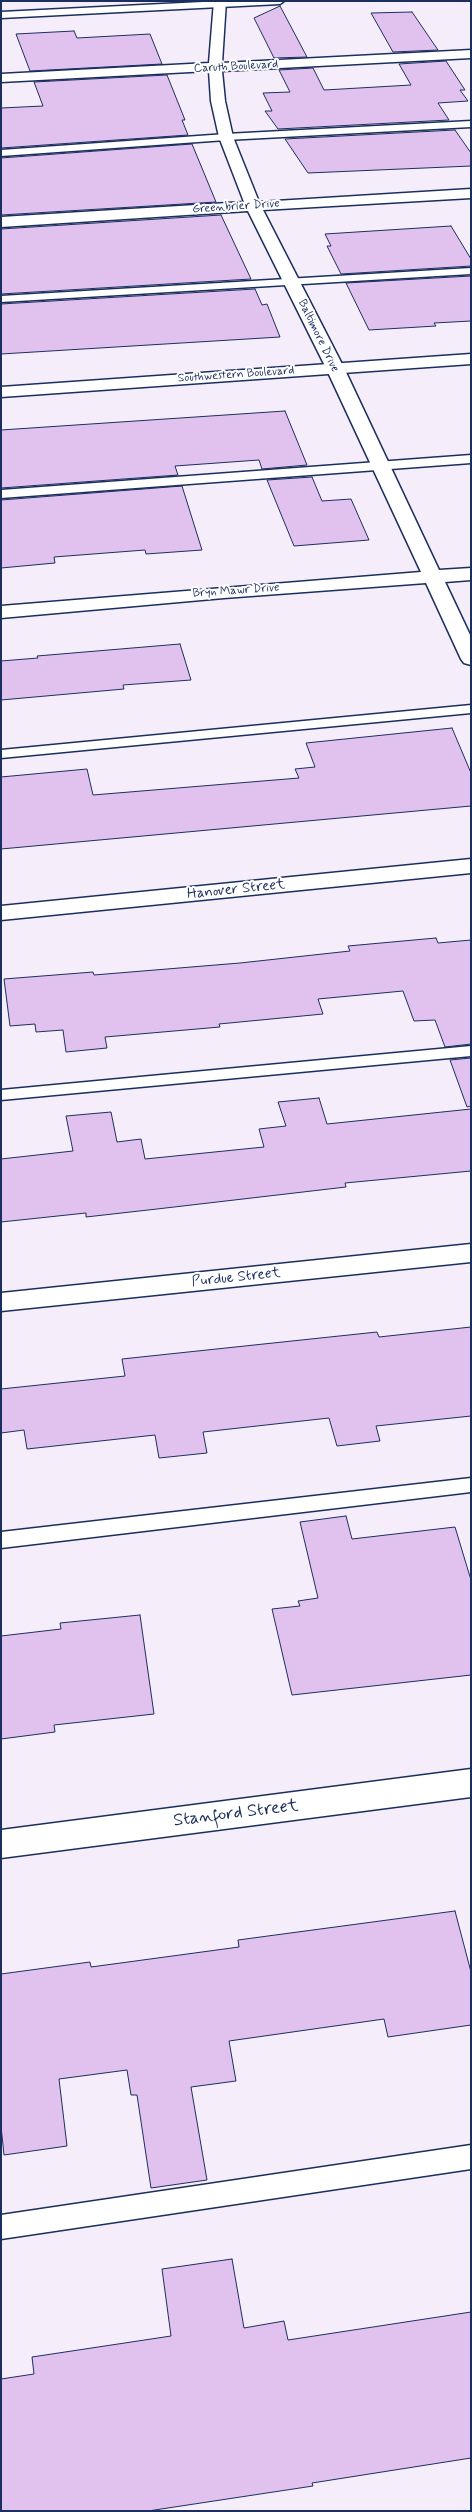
<!DOCTYPE html>
<style>
body{margin:0}
#map{position:relative;width:472px;height:2512px;overflow:hidden;background:#f6edfa;font-family:Mynerve,sans-serif}
canvas{display:block}
.frame{position:absolute;inset:0;border:2px solid #1b2f5e;pointer-events:none}
</style>
<div id="map">
<canvas width="472" height="2512"></canvas>
<div class="frame"></div>
</div>
<script>
const context = document.querySelector('canvas').getContext('2d');
context.lineJoin = 'round';
function fillPath(path, color) { context.fillStyle = color; context.fill(path, 'evenodd'); }
const shape = rows => new Path2D(rows.map(r => 'M' + r).join(''));
function strokePath(path, color, width, dash) { context.strokeStyle = color; context.lineWidth = width; context.lineCap = dash ? 'butt' : 'round'; context.setLineDash(dash || []); context.stroke(path); }
function write(font, color, halo, rows, align = 'center') {
  context.font = font + ' Mynerve,sans-serif'; context.lineWidth = 4; context.setLineDash([]); context.textBaseline = 'middle'; context.strokeStyle = halo; context.fillStyle = color; for (const [text, x, y, turn = 0] of rows) {
    context.save(); context.translate(x, y); context.rotate((+turn || 0) * Math.PI / 180); context.textAlign = isNaN(turn) ? turn : align; if (halo) context.strokeText(text, 0, 0); context.fillText(text, 0, 0); context.restore();
  }
}
const building = shape([
 [280,6,307,57,274,58,254,18,280,6],
 [412,12,438,50,393,52,371,13,412,12],
 [74,31,77,38,150,34,162,64,30,71,16,34,74,31],
 [446,61,465,90,460,90,468,101,438,103,449,120,278,129,265,111,272,111,263,93,290,92,279,70,313,68,324,90,411,85,399,64,446,61],
 [167,75,185,120,182,120,188,135,1,148,1,108,43,106,34,82,167,75],
 [455,130,471,153,471,166,308,173,285,139,455,130],
 [192,144,216,202,1,215,1,158,192,144],
 [221,215,251,279,1,294,1,229,221,215],
 [451,226,471,259,471,266,341,274,327,246,331,246,325,234,451,226],
 [471,276,471,321,434,323,436,326,369,330,346,283,471,276],
 [255,289,262,305,267,304,280,337,1,354,1,304,255,289],
 [285,411,307,465,262,469,259,460,175,466,178,475,1,488,1,430,285,411],
 [312,477,322,501,351,499,369,540,294,546,267,480,312,477],
 [182,486,202,550,146,554,145,550,54,557,55,563,1,568,1,500,182,486],
 [180,644,191,680,123,685,124,689,1,700,1,661,38,658,37,656,180,644],
 [452,728,471,773,471,806,1,849,1,777,87,769,93,795,299,778,295,769,315,767,306,743,452,728],
 [436,938,438,943,471,940,471,1044,445,1047,435,1020,414,1021,403,991,318,999,323,1014,219,1024,220,1027,105,1037,107,1048,66,1052,63,1030,36,1032,35,1024,10,1026,4,979,93,972,94,975,240,963,350,951,348,946,436,938],
 [471,1058,471,1106,467,1107,450,1060,471,1058],
 [319,1098,327,1124,471,1109,471,1171,345,1183,346,1187,157,1209,86,1217,86,1213,1,1222,1,1159,73,1151,66,1116,111,1112,117,1142,141,1139,145,1159,264,1147,259,1129,286,1126,278,1102,319,1098],
 [471,1327,471,1416,376,1426,380,1441,337,1446,329,1418,203,1432,207,1453,159,1458,155,1435,27,1449,24,1430,1,1433,1,1389,125,1376,122,1359,377,1332,379,1337,471,1327],
 [346,1516,352,1539,455,1527,471,1580,471,1675,292,1695,272,1609,300,1606,298,1601,318,1598,300,1522,346,1516],
 [140,1615,154,1714,54,1725,55,1732,1,1739,1,1636,61,1629,60,1623,140,1615],
 [455,1911,471,1972,471,2025,388,2037,384,2019,229,2041,236,2081,191,2087,207,2180,151,2188,137,2095,131,2095,127,2070,59,2079,67,2146,4,2155,1,2126,1,1974,90,1962,91,1967,239,1947,238,1940,455,1911],
 [232,2259,244,2328,284,2321,288,2340,471,2312,471,2458,312,2483,313,2486,148,2511,1,2511,1,2379,34,2374,32,2357,171,2336,162,2269,232,2259]
]);
fillPath(building, '#e1c2ef');
strokePath(building, '#1b2f5e', 1);
const service = shape([
 [223,1,284,1,280,4,1,18,1,12,223,1],
 [471,121,471,127,226,140,1,156,1,150,226,134,471,121],
 [471,268,471,274,1,302,1,296,471,268],
 [471,455,471,463,1,498,1,490,471,455],
 [471,705,471,713,1,758,1,750,471,705],
 [471,1046,471,1056,1,1100,1,1090,471,1046],
 [471,1478,471,1492,1,1548,1,1532,471,1478],
 [471,2145,471,2169,1,2239,1,2215,471,2145]
]);
const minor = shape([
 [214,1,226,1,222,63,471,50,471,58,222,71,225,101,233,137,259,202,471,189,471,198,263,210,344,368,439,570,471,568,471,580,445,582,471,637,471,665,464,663,461,659,426,583,224,598,1,618,1,606,421,572,326,368,248,211,1,227,1,217,244,202,219,137,211,101,209,71,1,82,1,74,209,63,214,1],
 [471,859,471,873,1,920,1,906,471,859],
 [471,1244,471,1262,1,1311,1,1293,471,1244],
 [471,1769,471,1797,1,1858,1,1830,471,1769]
]);
const tertiary = shape([
 [471,354,471,364,1,397,1,387,471,354]
]);
strokePath(service, '#1b2f5e', 3);
strokePath(minor, '#1b2f5e', 3);
strokePath(tertiary, '#1b2f5e', 3);
fillPath(service, '#fff');
fillPath(minor, '#fff');
fillPath(tertiary, '#fff');
write('12px', '#1b2f5e', '#fff', [
 ["Caruth Boulevard",236,67,-3],
 ["Greenbrier Drive",236,207,-4],
 ["Baltimore Drive",318,336,64],
 ["Southwestern Boulevard",236,375,-4],
 ["Bryn Mawr Drive",236,591,-4]
]);
write('15px', '#1b2f5e', '#fff', [
 ["Hanover Street",236,890,-6],
 ["Purdue Street",236,1278,-6]
]);
write('18px', '#1b2f5e', '#fff', [
 ["Stanford Street",236,1814,-7]
]);
</script>
